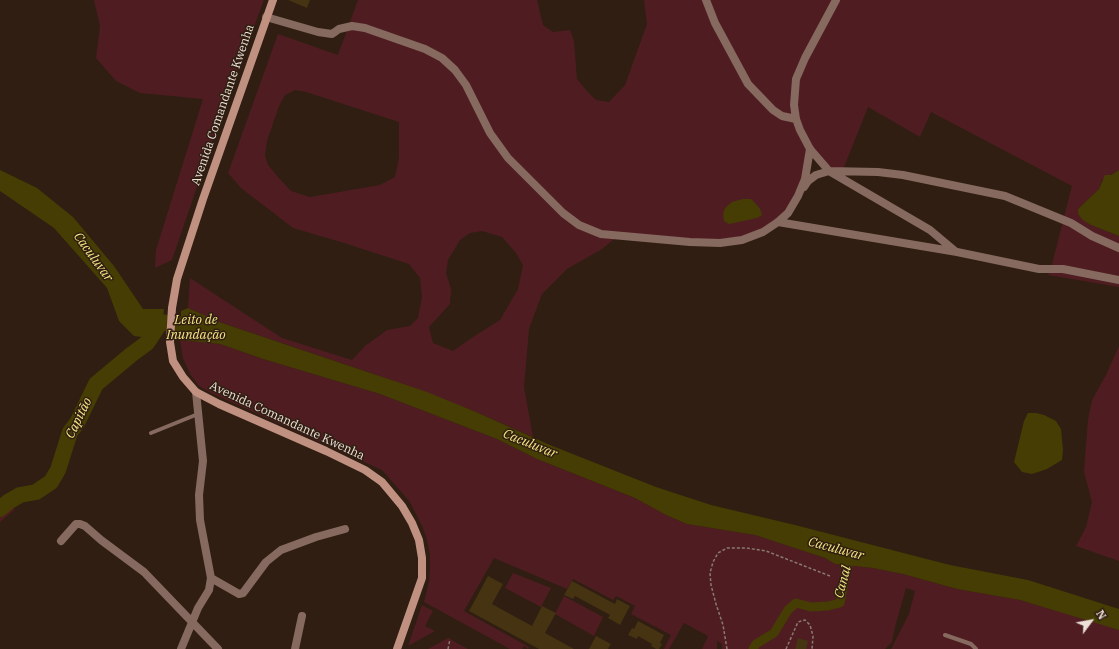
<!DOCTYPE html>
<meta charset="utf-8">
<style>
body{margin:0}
#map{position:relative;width:1119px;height:649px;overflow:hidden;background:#2f1e11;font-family:"IBM Plex Serif",serif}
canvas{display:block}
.north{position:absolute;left:1071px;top:601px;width:40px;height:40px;-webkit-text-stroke:3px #2f1e11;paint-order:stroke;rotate:58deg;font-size:11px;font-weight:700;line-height:16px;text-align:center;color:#ede1d8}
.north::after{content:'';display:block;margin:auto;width:14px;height:18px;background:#ede1d8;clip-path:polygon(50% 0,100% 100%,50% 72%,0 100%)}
</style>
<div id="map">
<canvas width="1119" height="649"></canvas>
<div class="north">N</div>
</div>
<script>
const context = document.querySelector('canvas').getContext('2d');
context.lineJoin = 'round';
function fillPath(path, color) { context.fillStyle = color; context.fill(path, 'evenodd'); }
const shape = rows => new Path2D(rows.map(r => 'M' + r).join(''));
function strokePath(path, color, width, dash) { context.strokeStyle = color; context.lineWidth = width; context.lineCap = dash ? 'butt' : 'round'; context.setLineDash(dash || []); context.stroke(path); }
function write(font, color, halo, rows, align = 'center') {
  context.font = font + ' "IBM Plex Serif",serif'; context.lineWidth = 3; context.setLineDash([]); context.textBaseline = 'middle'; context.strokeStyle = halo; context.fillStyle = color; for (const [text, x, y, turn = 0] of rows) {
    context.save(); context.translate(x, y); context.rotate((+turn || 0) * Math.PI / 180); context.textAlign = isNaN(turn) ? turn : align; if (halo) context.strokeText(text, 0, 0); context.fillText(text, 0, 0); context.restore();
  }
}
fillPath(shape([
 [94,0,264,0,227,99,172,260,155,268,156,250,203,99,140,93,116,81,96,58,100,26],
 [358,0,537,0,543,25,553,32,570,30,574,41,577,79,586,90,596,100,609,102,625,85,647,24,644,0,1119,0,1119,170,1102,180,1099,189,1078,209,1091,225,1119,236,1119,287,1048,275,1051,268,1072,186,931,112,920,137,868,107,842,172,829,171,810,150,805,179,788,213,763,232,720,243,618,236,602,249,567,269,542,294,529,329,524,387,533,437,476,412,368,372,222,323,188,308,190,278,282,338,352,360,365,346,387,330,410,326,418,318,422,297,420,278,409,264,344,243,293,228,241,188,228,173,278,34,338,55],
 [295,90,306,92,399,122,399,158,395,177,380,185,310,197,291,191,278,177,268,165,265,155,267,141,279,106,285,95],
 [482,231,502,237,516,253,523,265,518,289,500,320,470,339,453,351,433,343,429,327,450,304,451,289,446,273,448,260,460,240,470,233],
 [180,340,220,344,263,359,380,394,497,439,537,459,635,498,666,515,687,524,755,535,825,558,835,564,873,568,903,574,957,589,1020,600,1112,627,1119,630,1119,649,891,649,909,614,915,591,906,588,895,627,892,642,885,649,722,649,722,644,717,641,717,649,702,649,708,636,684,623,669,649,664,649,671,635,631,614,635,606,616,596,613,600,573,579,567,589,494,558,464,611,529,647,528,649,524,646,522,649,510,649,424,602,429,582,430,569,430,555,427,540,423,528,410,502,382,470,211,393,199,386,190,374,183,358],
 [1119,346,1119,561,1076,546,1086,527,1092,502,1084,472,1088,420,1092,400,1106,375],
 [0,499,15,509,0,522],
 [513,573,551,588,541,607,505,588],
 [564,596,603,617,594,636,555,614],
 [422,605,433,611,425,626,435,631,408,646],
 [448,638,450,639,468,649,428,649]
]), '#4f1d21');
fillPath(shape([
 [0,170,37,188,73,217,114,266,143,309,164,309,162,333,156,339,134,336,119,321,107,288,54,228,0,191],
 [1119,170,1119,236,1091,225,1083,220,1078,214,1078,209,1099,189,1105,175,1111,175],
 [743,199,751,199,756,204,760,209,762,215,757,218,729,224,724,221,723,214,725,208,732,202],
 [188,308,222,323,427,392,476,412,550,445,656,487,711,505,795,525,950,565,1028,580,1119,609,1119,630,1020,600,957,589,903,574,873,568,835,564,825,558,755,535,687,524,666,515,635,498,537,459,497,439,380,394,263,359,220,344,180,340,181,311],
 [1028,413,1036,413,1044,415,1056,421,1061,429,1063,450,1062,460,1047,469,1032,474,1022,472,1014,462,1024,421]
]), '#453d03');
strokePath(shape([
 [753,649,756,644,774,633,788,610,796,603,811,607,828,606,840,603,848,562,853,557]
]), '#453d03', 9);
strokePath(shape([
 [142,320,194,326,202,328],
 [0,509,8,502,20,495,36,492,51,482,58,470,70,432,77,423,96,384,132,354,147,343,161,322]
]), '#453d03', 16);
fillPath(shape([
 [288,0,310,0,307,8],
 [488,576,503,584,492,604,532,626,542,606,556,613,545,633,574,649,539,649,469,611],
 [572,581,615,604,617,599,630,606,620,625,608,618,610,615,575,596,573,599,564,595],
 [638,621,664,635,660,643,662,644,659,649,656,649,651,646,652,644,638,636,637,639,628,635,632,628,634,629],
 [596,636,611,644,608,649,589,649],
 [798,638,808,641,806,649,795,649]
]), '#453312');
strokePath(shape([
 [448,649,450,639],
 [727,649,723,625,716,604,711,585,710,573,713,562,718,553,727,548,746,548,766,551,830,576],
 [786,649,798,622,805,620,810,625,813,636,812,649]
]), '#897b70', 1.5, [3, 2]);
strokePath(shape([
 [151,433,198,414],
 [945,635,971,644,976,649]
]), '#86695f', 4);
strokePath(shape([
 [706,0,715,23,748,84,773,110,782,116,796,119],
 [836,0,805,58,796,79,794,105,796,119,800,130,810,149,829,171,930,230,955,251],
 [266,17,318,32,332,34,339,29,352,26,365,28,425,49,442,58,455,70,466,85,490,133,508,158,563,213,579,225,601,234,690,242,720,243,742,240,763,232,778,222,788,213,798,196,805,179,810,149],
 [804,187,808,181,816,175,829,171,878,172,903,175,1005,196,1071,223,1092,236,1119,248],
 [778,222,957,252,1039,269,1063,269,1119,280],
 [61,541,76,524,80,524,85,526,101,540,144,572,218,649],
 [211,578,239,594,243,593,266,562,281,550,316,537,345,529],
 [181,649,198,608,209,590,211,578,200,520,199,495,203,461,196,392],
 [295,649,302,616]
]), '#86695f', 8);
strokePath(shape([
 [273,0,203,199,177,279,172,308,170,342,173,361,183,377,196,392,219,404,326,451,365,470,382,482,402,506,412,523,419,540,422,558,422,578,397,649]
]), '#c09081', 8);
write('12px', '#ede1d8', '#2f1e11', [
 ["Avenida Comandante Kwenha",223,105,-71],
 ["Avenida Comandante Kwenha",287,421,25]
]);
write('italic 13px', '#f5e684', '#2f1e11', [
 ["Caculuvar",93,257,54],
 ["Leito de",196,320],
 ["Inundação",196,335],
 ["Capitão",79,418,-64],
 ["Caculuvar",530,444,22],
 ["Caculuvar",836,549,15],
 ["Canal",843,582,-75]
]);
</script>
